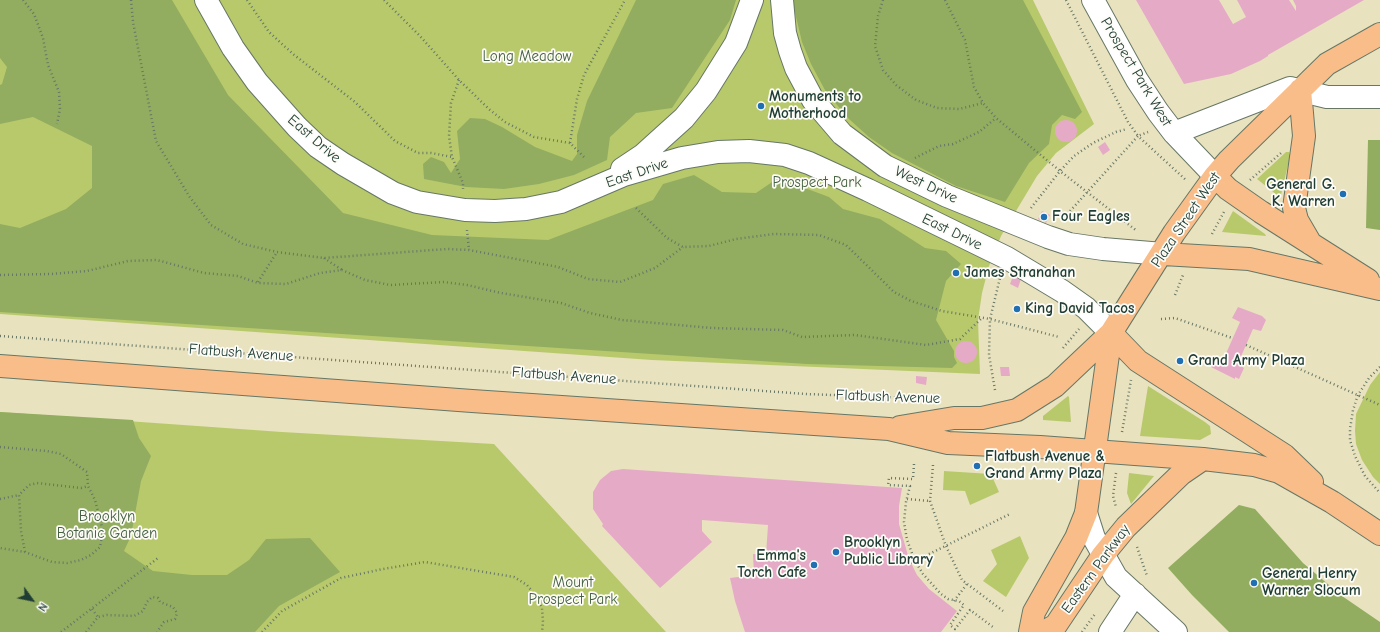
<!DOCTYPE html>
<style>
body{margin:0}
#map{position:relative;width:1380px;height:632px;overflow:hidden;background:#e9e2bf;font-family:"Comic Neue",sans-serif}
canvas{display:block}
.north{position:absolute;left:12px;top:580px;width:40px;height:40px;-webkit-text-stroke:3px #fdfcf7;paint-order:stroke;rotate:123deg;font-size:11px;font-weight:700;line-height:16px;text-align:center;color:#1f3d34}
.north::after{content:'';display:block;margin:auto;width:14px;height:18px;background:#1f3d34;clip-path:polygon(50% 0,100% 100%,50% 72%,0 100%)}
</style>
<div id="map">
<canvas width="1380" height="632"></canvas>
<div class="north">N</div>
</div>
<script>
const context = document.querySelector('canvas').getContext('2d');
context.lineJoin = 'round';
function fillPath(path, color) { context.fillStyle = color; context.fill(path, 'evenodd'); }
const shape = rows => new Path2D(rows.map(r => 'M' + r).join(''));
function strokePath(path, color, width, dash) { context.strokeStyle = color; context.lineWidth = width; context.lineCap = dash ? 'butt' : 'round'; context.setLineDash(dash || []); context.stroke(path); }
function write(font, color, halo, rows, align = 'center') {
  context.font = font + ' "Comic Neue",sans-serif'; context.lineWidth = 3.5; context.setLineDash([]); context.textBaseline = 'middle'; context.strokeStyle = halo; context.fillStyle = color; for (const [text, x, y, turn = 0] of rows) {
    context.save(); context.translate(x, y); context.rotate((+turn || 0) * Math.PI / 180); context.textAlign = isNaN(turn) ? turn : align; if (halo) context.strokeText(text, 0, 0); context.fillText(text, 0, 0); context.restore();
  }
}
fillPath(shape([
 [0,0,1033,0,1094,124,1056,153,1037,176,1001,236,989,266,982,293,978,320,980,374,652,360,0,314],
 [1286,152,1289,152,1290,156,1281,195,1277,195,1257,179],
 [1233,211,1265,234,1266,236,1222,232],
 [1380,372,1380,484,1373,477,1362,460,1356,444,1355,431,1356,414,1370,385],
 [1148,386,1205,422,1210,426,1211,434,1200,440,1140,436],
 [1068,396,1069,397,1071,422,1043,420,1043,416],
 [0,412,282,432,494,444,666,632,0,632],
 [944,471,991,474,999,492,970,505,965,491,943,490],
 [1129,473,1154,476,1131,504,1127,493],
 [1020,536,1029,558,1006,597,983,581,997,564,991,550]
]), '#b8c96c');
fillPath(shape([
 [0,0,172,0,228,95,343,213,432,235,548,240,653,200,663,184,694,175,722,192,756,193,778,178,829,197,843,209,880,219,925,248,946,251,961,264,946,281,936,320,954,351,954,357,957,363,952,368,807,364,0,312,0,224,20,228,66,209,92,188,92,146,33,117,0,124,0,85,2,84,7,67,0,58],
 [636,0,736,0,730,20,672,108,636,113,610,137,607,160,574,175,539,184,504,189,466,187,424,179,423,164,431,157,444,162,451,173,460,159,457,131,470,118,485,119,502,127,535,147,572,161,577,154,577,135,587,101],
 [792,0,1023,0,1082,112,1075,119,1062,115,1052,125,1049,144,1029,163,1005,202,956,186,892,153,869,137,849,119,826,92,811,64,802,42],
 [1368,140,1380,140,1380,230,1366,228],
 [0,412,133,420,139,438,151,456,141,481,131,536,124,551,153,571,192,575,227,575,249,560,266,539,310,538,340,572,279,606,255,632,0,632],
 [1239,505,1255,509,1303,563,1342,596,1380,622,1380,632,1229,632,1192,595,1168,568]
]), '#92ad60');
fillPath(shape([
 [1136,0,1219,0,1233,24,1246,17,1237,0,1289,0,1296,11,1296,6,1293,0,1364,0,1268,55,1268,56,1260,61,1231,74,1184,84],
 '1055 131a11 11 0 1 1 22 0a11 11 0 1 1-22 0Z',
 [1105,142,1110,150,1103,155,1098,147],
 [1042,211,1050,215,1046,223,1038,219],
 [1013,276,1021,279,1018,288,1010,284],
 [1238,307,1262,316,1266,320,1261,331,1253,329,1239,361,1238,364,1244,368,1239,379,1235,377,1235,379,1211,367,1216,356,1224,358,1240,322,1232,318],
 '955 352a11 11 0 1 1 22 0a11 11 0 1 1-22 0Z',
 [1000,367,1009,367,1010,376,1001,376],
 [916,376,927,377,926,385,916,383],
 [623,469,902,488,899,506,899,524,909,559,917,575,929,589,957,611,941,632,745,632,735,601,730,578,754,575,753,554,766,555,768,525,702,520,702,531,712,542,660,588,602,526,603,524,593,509,593,492,600,480,611,471]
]), '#e5abc6');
const minor = shape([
 [206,0,233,48,257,82,297,127,318,147,343,164,393,193,417,202,465,210,495,211,526,209,561,202,624,175,682,158,718,152,749,151,785,155,809,163,868,190,1007,258,1062,291,1086,308,1111,333],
 [782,0,785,33,790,51,796,68,813,100,842,134,885,166,947,196,1048,237,1069,244,1103,249,1163,254],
 [1093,0,1137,80,1158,112,1174,133,1215,176],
 [1174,133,1290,88,1327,97,1380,97],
 [622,169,643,155,664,136,684,118,706,91,736,43,752,0],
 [1086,513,1094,538,1116,577,1176,632],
 [1110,632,1135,594]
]);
const major = shape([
 [1300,90,1304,136,1294,208,1297,220,1311,244],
 [1215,176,1228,189,1261,212,1368,280],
 [1163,254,1249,259,1380,289],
 [1111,333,1138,361,1284,455,1312,482],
 [0,366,472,401,889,429,948,443,1040,447,1203,459,1254,465,1279,472,1332,502,1380,534],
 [900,427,954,418,982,418,1017,410,1055,386,1111,333],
 [1030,632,1034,612,1076,538,1086,513,1111,333,1174,233,1215,176,1229,160,1327,64,1380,34],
 [1044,632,1056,625,1103,555,1126,527,1181,474,1203,459]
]);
strokePath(minor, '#667765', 24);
strokePath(major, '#667765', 24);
strokePath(shape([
 [23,0,34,14,43,38,48,65,59,92,60,109,57,124],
 [131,0,133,22,156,141,189,196,211,225,243,244,277,252,324,258,447,249,469,250,558,267,588,279,620,282,655,268,683,247],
 [247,0,269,32,293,54,355,102,395,141,418,153,431,153,452,157],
 [384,0,420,36,459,80,490,110,505,122,534,137,570,143,586,159],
 [883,0,878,16,875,46,883,70,896,85,916,100,937,108,959,109,983,103],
 [945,0,965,40,974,87,983,103,996,118,1060,171,1137,231],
 [1066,0,1128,122,1138,136,1148,132],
 [459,80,451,103,449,136,452,157,463,183,463,189],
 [570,143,577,99,584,75,625,0],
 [915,158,939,146,953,144,979,132,996,118],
 [1250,180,1281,153],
 [636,208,667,238,683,247,709,246,736,239,774,234,819,235,846,245,894,292,911,301,942,311,990,319,1059,337],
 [1031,208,1060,171,1074,156,1093,143,1116,132,1127,129],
 [1062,220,1138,136,1187,181],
 [467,230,469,250],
 [1212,234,1225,210],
 [324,258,342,270],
 [0,275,51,274,87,271,128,261,157,260,204,273,238,276,258,283,286,284,320,273,342,270,365,280,390,285,444,282,467,285,501,293,561,303,590,313,622,320,712,328,783,330,802,337,855,335,926,345,960,339,982,318],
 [258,282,277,252],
 [1175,295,1183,275],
 [1161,319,1175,318,1232,338],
 [0,336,806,394,935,399],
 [1246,345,1380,405],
 [1063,348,1079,329],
 [1380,367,1369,378,1358,395,1353,410,1350,429,1350,440,1355,456,1365,476,1380,493],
 [995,390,989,355,990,319,1000,278],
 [1122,432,1131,380],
 [0,447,47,451,61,454,87,472,88,486,95,500,103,531,100,547,91,555,81,560,67,563,52,562,25,552,0,548],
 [914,464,913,479,889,478,888,485,910,486,906,502,904,522,907,540,915,561,923,574,941,594,948,599,959,601,964,605,950,625,955,629,970,610,993,627],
 [933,465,930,501,946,546,962,580,1003,611],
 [1116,473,1113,496,1116,507],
 [0,499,19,495],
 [907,499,930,501],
 [1137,547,1147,576],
 [25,552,21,531,19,495,29,485,37,483,81,488,88,486],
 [911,563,1010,514],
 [954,601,967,584],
 [92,609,98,617],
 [61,632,158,558],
 [86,632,98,617,107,615,134,616,143,611,147,602,152,597,158,598,160,602,173,607,177,613,175,619,164,622,157,632],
 [262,632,282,611,341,578,383,569,425,562,514,577,527,585,536,596,542,608,543,622,542,632],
 [1082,632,1095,614]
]), '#667765', 2.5, [1, 3]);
strokePath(minor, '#fff', 22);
strokePath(major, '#f9bd89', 22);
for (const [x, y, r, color] of [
 [761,106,4,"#1f6fb2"],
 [1343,194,4,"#1f6fb2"],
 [1044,217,4,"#1f6fb2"],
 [956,273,4,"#1f6fb2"],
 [1017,309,4,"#1f6fb2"],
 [1180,361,4,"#1f6fb2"],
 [977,466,4,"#1f6fb2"],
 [836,552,4,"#1f6fb2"],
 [814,565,4,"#1f6fb2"],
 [1254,583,4,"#1f6fb2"]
]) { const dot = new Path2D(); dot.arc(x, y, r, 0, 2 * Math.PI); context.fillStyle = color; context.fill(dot); strokePath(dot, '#fdfcf7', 1.5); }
write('15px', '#456042', '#fdfcf7', [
 ["Long Meadow",527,57],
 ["Prospect Park",817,183],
 ["Brooklyn",107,517],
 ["Botanic Garden",107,534],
 ["Mount",573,583],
 ["Prospect Park",573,600]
]);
write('15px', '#1f3d34', '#fdfcf7', [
 ["Prospect Park West",1136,72,59],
 ["East Drive",314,139,41],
 ["East Drive",637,173,-19],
 ["West Drive",926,185,25],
 ["Plaza Street West",1186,220,-56],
 ["East Drive",952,232,26],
 ["Flatbush Avenue",241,353,4],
 ["Flatbush Avenue",564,376,4],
 ["Flatbush Avenue",888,397,2],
 ["Eastern Parkway",1096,569,-54]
]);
write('bold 15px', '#1f3d34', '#fdfcf7', [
 ["Monuments to",769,97],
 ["Motherhood",769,114],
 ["General G.",1335,185,"right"],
 ["K. Warren",1335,202,"right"],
 ["Four Eagles",1052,217],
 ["James Stranahan",964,273],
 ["King David Tacos",1025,309],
 ["Grand Army Plaza",1188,361],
 ["Flatbush Avenue &",985,457],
 ["Grand Army Plaza",985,474],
 ["Brooklyn",844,543],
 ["Public Library",844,560],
 ["Emma's",806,556,"right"],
 ["Torch Cafe",806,573,"right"],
 ["General Henry",1262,574],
 ["Warner Slocum",1262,591]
], 'left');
</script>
